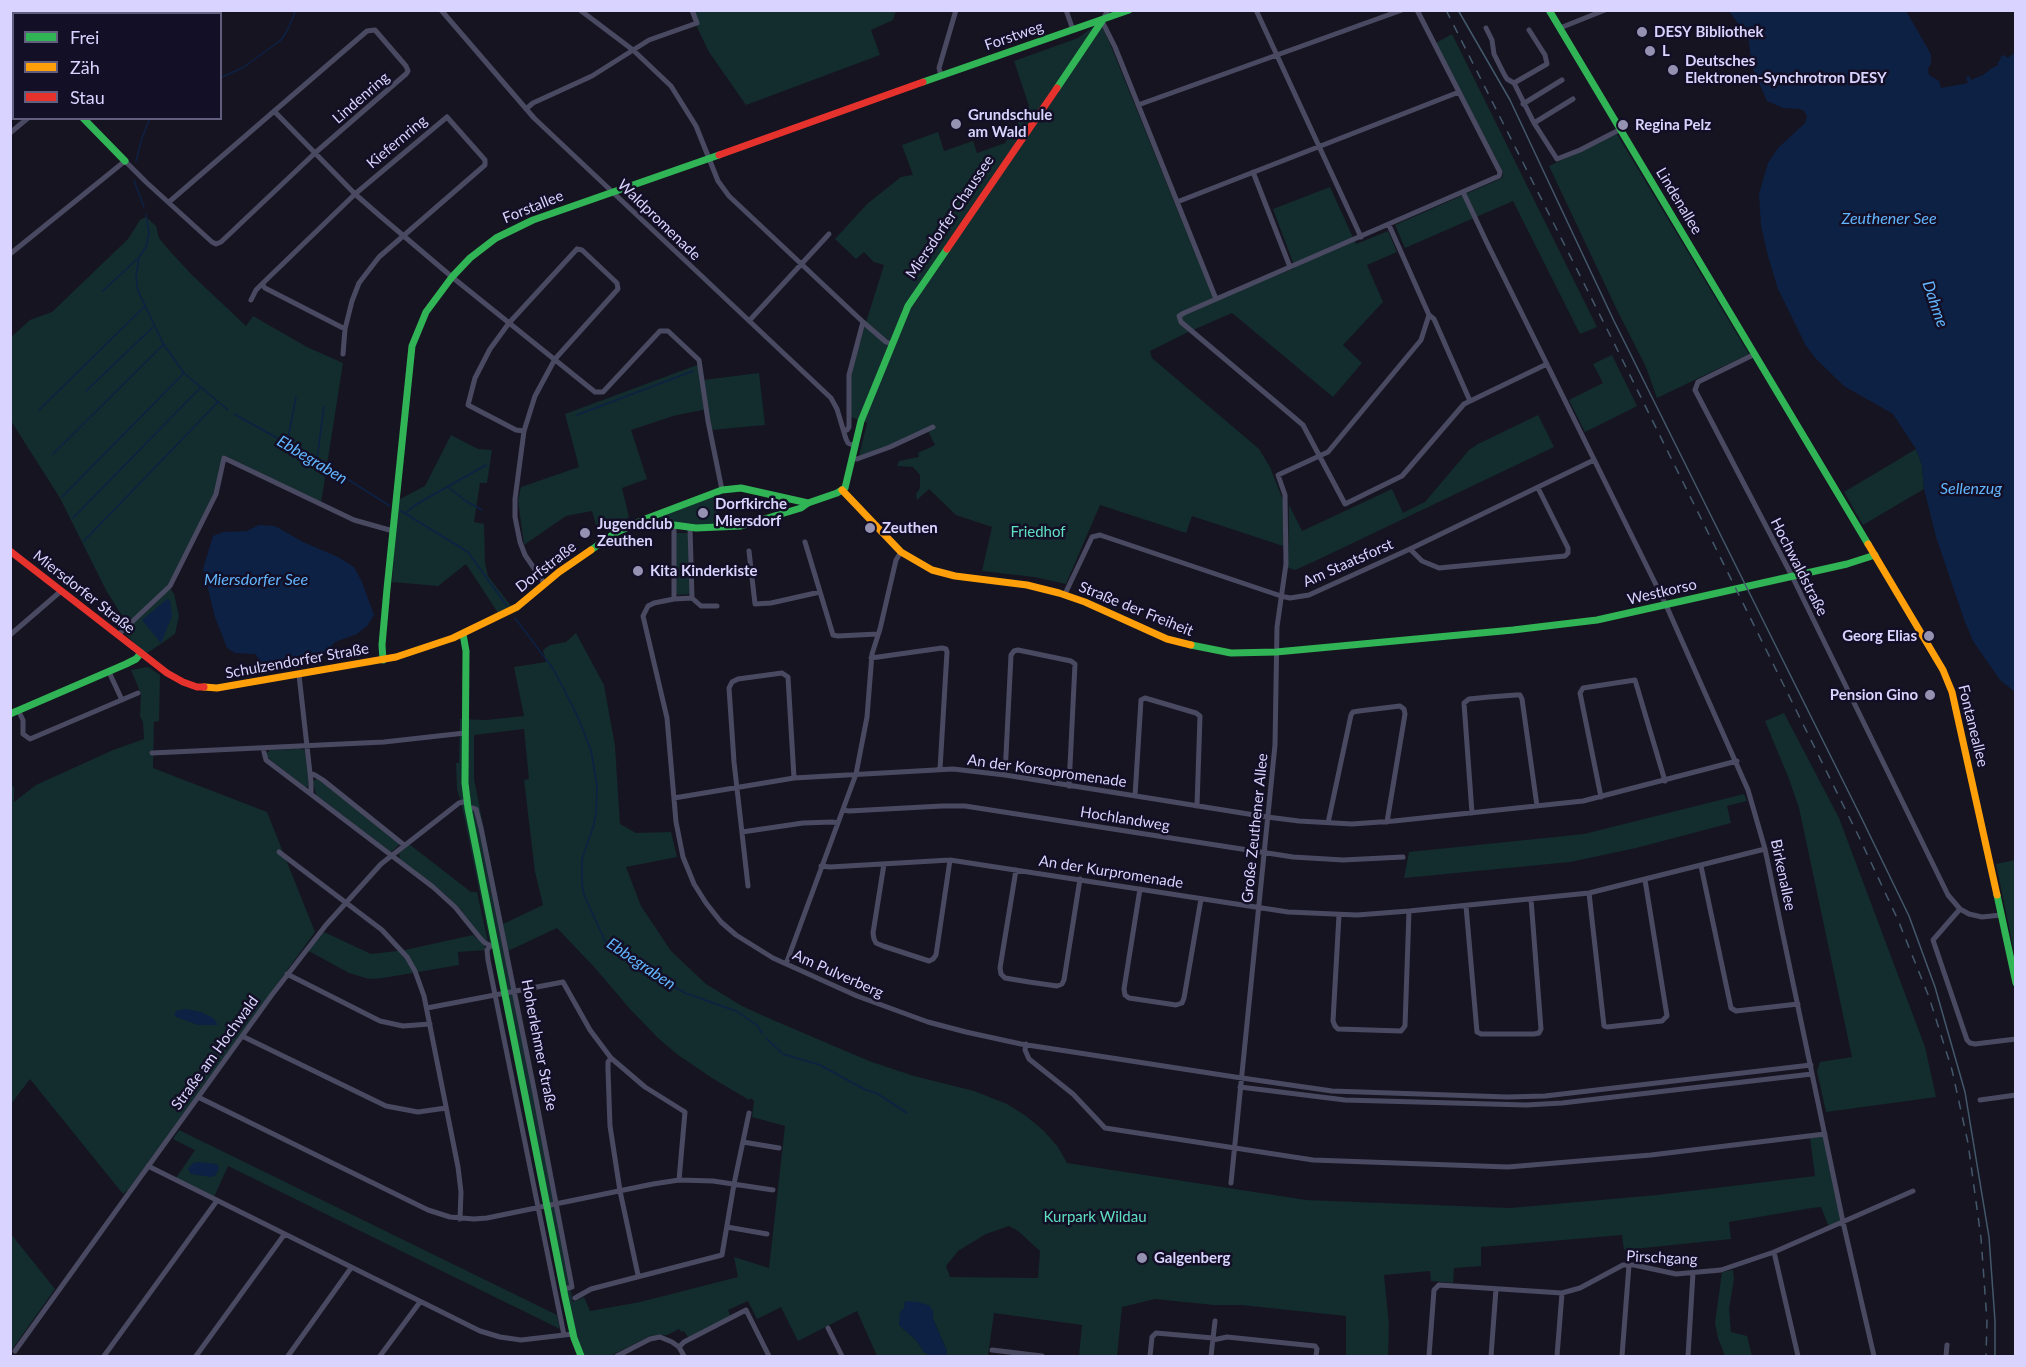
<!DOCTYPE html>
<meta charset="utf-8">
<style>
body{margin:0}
#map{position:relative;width:2026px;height:1367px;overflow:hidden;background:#161421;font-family:Lato,sans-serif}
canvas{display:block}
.frame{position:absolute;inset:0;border:12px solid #d9d4ff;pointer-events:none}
.legend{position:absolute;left:12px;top:12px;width:210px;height:108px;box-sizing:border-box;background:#130f26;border:2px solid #625e7d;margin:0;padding:8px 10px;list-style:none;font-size:18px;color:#d9d4ff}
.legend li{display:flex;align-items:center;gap:12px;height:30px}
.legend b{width:30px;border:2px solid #625e7d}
</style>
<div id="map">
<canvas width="2026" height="1367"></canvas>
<div class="frame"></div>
<ul class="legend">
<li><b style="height:8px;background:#30b455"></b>Frei</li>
<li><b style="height:8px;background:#ff9f0a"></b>Zäh</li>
<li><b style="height:8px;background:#e5322d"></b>Stau</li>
</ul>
</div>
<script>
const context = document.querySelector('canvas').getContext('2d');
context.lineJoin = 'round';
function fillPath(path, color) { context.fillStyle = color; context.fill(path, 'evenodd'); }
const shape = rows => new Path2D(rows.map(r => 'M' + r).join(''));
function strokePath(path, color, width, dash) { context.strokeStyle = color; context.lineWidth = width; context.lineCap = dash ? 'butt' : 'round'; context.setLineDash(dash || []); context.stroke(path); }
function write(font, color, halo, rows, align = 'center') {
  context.font = font + ' Lato,sans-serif'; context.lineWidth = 5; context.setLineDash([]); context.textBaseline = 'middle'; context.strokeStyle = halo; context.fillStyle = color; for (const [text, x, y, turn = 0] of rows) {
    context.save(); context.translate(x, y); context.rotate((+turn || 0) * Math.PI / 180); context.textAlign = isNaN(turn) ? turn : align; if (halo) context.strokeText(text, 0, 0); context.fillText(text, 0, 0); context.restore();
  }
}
fillPath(shape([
 [689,11,896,11,893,20,871,30,880,55,746,105,709,52],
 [1093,27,1101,27,1104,29,1214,300,1295,268,1273,209,1330,187,1356,244,1388,231,1397,252,1367,265,1383,302,1343,345,1362,363,1333,397,1232,313,1186,333,1150,351,1152,358,1259,449,1270,467,1283,500,1283,546,1192,516,1186,533,1100,505,1066,584,1034,577,982,571,992,527,956,515,929,489,917,500,916,494,920,488,920,475,913,467,897,466,899,461,919,457,918,453,935,445,928,431,859,456,867,423,851,417,851,376,858,348,884,265,874,262,864,252,856,259,835,239,867,204,901,177,913,175,902,145,938,132,944,151,973,141,977,153,1005,143,1029,106,1014,61,1078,38],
 [1452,34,1597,327,1580,334,1513,201,1405,248,1395,225,1502,178,1503,172,1436,43],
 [1617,134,1749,354,1657,398,1646,367,1617,310,1549,166],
 [146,217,156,226,159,238,168,249,191,274,246,326,253,316,307,347,343,363,321,503,224,455,215,493,168,586,174,594,179,616,175,634,146,654,124,633,126,622,107,592,60,498,11,421,10,338,30,320,52,312,128,239,140,220],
 [1612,355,1637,406,1585,432,1569,400,1603,383,1593,364],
 [697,365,703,380,759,373,765,425,711,430,707,409,673,416,631,430,647,479,622,488,629,517,611,528,609,522,596,525,592,511,566,516,524,545,518,500,521,487,579,467,565,414],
 [1538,415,1554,447,1313,562,1295,570,1288,568,1289,505,1302,531,1392,489,1403,513,1425,502,1469,450,1478,444],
 [451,435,478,449,492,450,487,483,480,483,474,522,484,524,485,563,488,576,511,606,498,613,466,564,438,586,392,582,398,500,425,486],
 [1916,449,1922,465,1924,489,1863,525,1844,492],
 [715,494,718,524,694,526,662,522,660,518,663,515],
 [675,533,688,533,690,594,678,595,676,593],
 [576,633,604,685,615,746,620,824,636,833,671,832,677,857,626,867,641,906,671,951,706,984,742,1006,766,1017,869,1061,914,1076,974,1091,1007,1104,1026,1116,1044,1131,1058,1147,1067,1163,1306,1200,1510,1208,1657,1195,1815,1176,1810,1138,1824,1136,1842,1221,1829,1227,1821,1207,1812,1208,1729,1222,1731,1239,1624,1250,1622,1235,1481,1247,1481,1266,1454,1268,1453,1283,1431,1281,1430,1271,1384,1275,1389,1325,1388,1356,1346,1356,1346,1316,1241,1305,1214,1305,1155,1299,1122,1307,1117,1356,1079,1356,1082,1325,994,1313,988,1356,946,1356,947,1351,933,1319,933,1312,905,1301,904,1308,899,1325,916,1340,924,1352,931,1356,943,1356,877,1356,857,1311,798,1341,781,1307,757,1319,748,1301,728,1310,731,1317,689,1339,684,1331,681,1332,679,1329,667,1335,650,1336,610,1356,584,1356,575,1330,492,941,490,943,462,806,457,789,456,763,459,763,460,719,486,720,524,716,514,667,546,662,543,650,550,645,566,642],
 [524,729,529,779,524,780,535,872,543,905,503,924,474,779,474,735],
 [557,928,595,968,630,1009,658,1038,678,1055,712,1078,749,1100,751,1098,754,1101,752,1117,785,1126,769,1268,734,1257,738,1277,640,1302,590,1311,584,1297,573,1302,514,998,508,951],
 [1009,1226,1018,1231,1040,1251,1038,1278,950,1277,946,1266,958,1251,986,1234],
 [148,667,160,675,159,721,154,722,153,768,267,812,315,932,146,1165,128,1190,123,1194,30,1079,11,1104,11,783,14,788,14,802,36,785,113,750,144,739,143,722,140,716,141,694,131,670],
 [1784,713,1839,818,1925,1047,1936,1097,1826,1112,1817,1071,1820,1062,1852,1057,1799,808,1789,779,1765,721],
 [297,748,305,750,309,785,307,787,305,787,267,757,267,753,270,750,296,749],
 [317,778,399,844,398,846,391,852,316,795,313,782],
 [1744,794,1747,801,1727,806,1731,823,1636,848,1570,862,1404,878,1409,852,1584,834],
 [409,844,471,892,477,892,488,942,480,936,460,909,446,895,400,859,399,853],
 [2015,860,2016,860,2015,956,1996,864],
 [324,932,371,954,405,950,473,935,484,945,486,950,458,952,459,965,383,978,369,979,349,973,307,950],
 [179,1130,557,1315,560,1329,228,1166,214,1197,176,1178,195,1150,173,1139],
 [11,1234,55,1289,11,1351],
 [1733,1270,1734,1279,1729,1309,1731,1332,1747,1336,1752,1356,1725,1356,1718,1338,1715,1323,1722,1272]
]), '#132c2d');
fillPath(shape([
 [1729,11,1906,11,1931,54,1931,63,1928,69,1929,75,1939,81,1941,88,1968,83,1966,77,1969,76,1971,80,1983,75,1992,68,1998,65,1998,62,2001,59,2000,57,2005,55,2007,58,2015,53,2015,692,2000,680,1973,641,1965,622,1936,537,1924,489,1922,465,1916,449,1893,414,1844,386,1817,360,1806,346,1778,289,1768,256,1761,226,1759,194,1768,163,1778,148,1805,123,1807,116,1804,111,1800,109,1783,108,1767,101,1752,67,1747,28,1739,25],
 [259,525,275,526,303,542,338,557,354,567,362,582,374,615,367,626,357,634,335,642,326,653,322,654,322,658,285,664,263,668,256,654,235,653,227,648,215,617,203,569,213,536,223,532,247,531],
 [167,599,170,600,172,616,161,643,142,620],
 [186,1009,201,1012,213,1018,218,1025,198,1025,174,1016,176,1011],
 [198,1162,217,1164,219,1168,216,1175,211,1177,191,1174,188,1169,193,1163],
 [905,1301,919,1302,930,1306,933,1312,933,1319,947,1351,946,1356,931,1356,924,1352,916,1340,899,1325,900,1312,904,1308]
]), '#0d2144');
strokePath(shape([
 [220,78,244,67,281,40,287,31,296,10],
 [136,161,142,138,150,118],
 [134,181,144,207],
 [146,214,149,233,146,247,139,257,136,277,138,291,164,345,184,373,228,410],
 [103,291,137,259],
 [86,391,153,327],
 [39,410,145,306],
 [234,414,317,460,390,506],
 [577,415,693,371],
 [287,443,296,397],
 [53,454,163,345],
 [317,459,324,406],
 [448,487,466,501,482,510],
 [62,497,183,374],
 [401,511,468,552,507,606],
 [407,512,415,505,486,465],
 [73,518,200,388],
 [84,541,218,402],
 [515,618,554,670,576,713,591,750,597,786,596,812,594,824,582,859,582,884,584,895,606,943],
 [618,954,628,956,644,965,668,983,685,993,736,1011,757,1025,762,1033],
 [766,1038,783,1054,820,1065,864,1089,878,1094,907,1113]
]), '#0d2144', 1.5);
strokePath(shape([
 [441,10,534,118,831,398,837,409,846,439,848,443,855,446],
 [580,10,633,50,671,86,696,126,718,181,729,196,863,322,886,342,892,344],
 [1066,10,1073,30],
 [1108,10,1102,21,1115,47,1216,299],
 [1256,10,1361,237],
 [1417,10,1500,172,1499,176,1184,313,1179,316,1181,322,1303,425,1345,504,1402,476,1464,404,1547,364],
 [26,14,29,10],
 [185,14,188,10],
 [10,26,14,24],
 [1486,28,1492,40,1494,54,1504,74,1507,79,1514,83,1534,123,1557,159,1580,150,1621,129],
 [1560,28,1605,10],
 [941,76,939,68,956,10],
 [1514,83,1547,64,1545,55,1529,30],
 [1523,104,1562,80],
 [1138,105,1402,10],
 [526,109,533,103,592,76,649,40,697,23,692,10],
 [274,111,355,194,379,215,452,277,595,392,603,392,660,331,668,331,699,360,708,421,722,490],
 [447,117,485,160,485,165,379,257,359,283,352,301,345,329,265,288,262,284,263,283,355,194,447,117],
 [1534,123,1573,99],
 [10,133,28,118],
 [1253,172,1290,267],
 [1463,192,1487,243,1666,605,1748,790,1765,849,1843,1222,1874,1356],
 [1177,202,1459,92],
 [577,249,582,250,617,283,618,289,555,359,535,396,524,431,516,430,468,405,475,378,490,349,509,323,577,249],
 [10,254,125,161,146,182,212,242,216,244,221,242,315,153,406,74,408,71,406,66,375,30,367,31,169,202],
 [251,300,256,290,262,284],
 [1429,315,1434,319,1470,401],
 [749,321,829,234],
 [343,354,345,329],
 [1755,354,1698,382,1695,390,1792,576,1948,895,1960,909,1969,914,1982,917,2001,915],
 [524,431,515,499,515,517,520,542,525,555,544,583],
 [844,431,847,430,849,427,849,375,863,322],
 [852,458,857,459,890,447,933,427],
 [674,526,674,599],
 [690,528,692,598],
 [805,542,833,635,838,636,878,634],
 [1410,549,1422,561,1439,568,1565,556,1568,553,1568,548,1538,488],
 [749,551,755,604,771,603,820,592],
 [1065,594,1092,537,1100,535,1281,596,1290,598,1309,595,1410,549,1594,460],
 [717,606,701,606,692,598,674,599,654,603,648,606,643,616,667,718,676,822,683,857,694,884,706,903,721,922,736,935,773,958,857,996,928,1022,966,1032,1021,1044,1235,1077,1332,1091,1507,1097,1545,1096,1811,1065],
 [10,635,61,591],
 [118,635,170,586,216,494,224,458,354,520,393,531],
 [871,658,942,648,946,649,947,652,940,769],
 [109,672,122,700],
 [299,675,311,782,311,794],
 [18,710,23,720,23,734,30,739,138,693],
 [263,748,266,760,433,887,455,907,480,938,485,943,492,946],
 [152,753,384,742,465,733],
 [311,774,315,775,323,780,404,845],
 [1005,775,1011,655,1014,651,1018,650,1071,661,1075,664,1069,786],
 [1135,796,1141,700,1145,698,1196,713,1200,716,1197,806],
 [1601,797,1580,693,1583,688,1635,680,1665,781],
 [674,798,794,778,953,769,1005,775,1267,817,1299,821,1352,824,1394,821,1583,801,1737,761],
 [468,808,473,808,476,809,481,828,535,1094,572,1287,564,1289],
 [843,810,849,811,942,806,965,806,1293,857,1343,860,1403,857],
 [1472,813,1464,703,1469,699,1489,697,1516,695,1520,695,1522,699,1537,806],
 [1328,823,1351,715,1353,712,1359,711,1400,706,1404,709,1405,714,1387,822],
 [742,832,803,823,832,822,838,823],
 [279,852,382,930,407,957,415,971,424,996,458,1167,461,1192,460,1219],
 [884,864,873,933,874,939,876,943,883,946,929,961,933,959,936,955,950,860],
 [821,866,830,867,950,860,1288,912,1357,915,1409,911,1589,893,1765,849],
 [1701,866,1731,1008,1736,1011,1798,1004],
 [1016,870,1000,968,1001,974,1005,978,1029,982,1057,986,1062,984,1064,980,1080,879],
 [748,886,734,762,729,688,732,682,738,679,782,673,788,677,794,778],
 [1140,889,1124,989,1125,995,1129,998,1176,1005,1182,1003,1184,998,1201,899],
 [1589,893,1604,1026,1607,1027,1662,1021,1667,1016,1645,880],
 [1466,906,1477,1032,1481,1034,1534,1034,1539,1033,1541,1029,1531,899],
 [1960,909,1933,940,1967,1040,1970,1043,1975,1044,2016,1039],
 [1339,915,1333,1021,1335,1026,1338,1029,1401,1031,1405,1026,1409,911],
 [490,946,487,950,488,960,564,1335],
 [786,964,856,774,867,717,872,654,880,629,896,560,901,552],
 [287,974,380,1021,403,1026,430,1024],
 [427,1008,563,982,590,1030,611,1058,645,1087,685,1112,679,1180],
 [242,1036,386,1106,418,1112,446,1108],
 [1026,1044,1025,1050,1029,1059,1073,1094,1105,1128,1313,1160,1508,1167,1651,1155,1825,1134],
 [611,1058,608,1062,608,1070,610,1126,620,1191,638,1275],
 [1240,1087,1345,1100,1526,1105,1562,1103,1812,1074],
 [198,1097,428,1210,450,1217,474,1219,487,1218,653,1184,679,1180,713,1181,773,1190],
 [1980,1100,2016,1095],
 [743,1142,779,1148],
 [148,1166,480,1331,500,1337,521,1340,573,1334],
 [1231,1183,1275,745,1277,627,1286,564,1285,495,1278,475,1328,452,1421,340,1429,315,1389,225],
 [727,1227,767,1234],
 [1774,1252,1798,1356],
 [575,1298,591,1289,722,1255,734,1184,749,1113],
 [828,1328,842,1356],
 [1213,1340,1227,1337,1315,1346,1317,1349,1316,1356],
 [679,1347,684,1342,746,1310,769,1356],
 [992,1350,1042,1356],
 [15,1351,271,996,326,925,381,864,459,803,467,801],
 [104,1356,216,1202],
 [196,1356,284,1235],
 [288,1356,351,1268],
 [380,1356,420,1302],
 [617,1356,650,1339,660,1337,672,1342,679,1347,684,1356],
 [1150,1356,1152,1337,1156,1333,1213,1338],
 [1211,1356,1215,1321],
 [1429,1356,1434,1290,1439,1285,1562,1293,1580,1288,1623,1265,1634,1265,1676,1274,1721,1270,1774,1252,1913,1191],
 [1491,1356,1496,1289],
 [1557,1356,1562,1293],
 [1622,1356,1629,1265],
 [1688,1356,1693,1273],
 [1946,1356,1947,1345]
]), '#4a4962', 5);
strokePath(shape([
 [1549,10,1868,544],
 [10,46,14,49],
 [923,82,1129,10],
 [1057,88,1102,21],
 [83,118,125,161],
 [644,521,696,528,741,526,801,508,808,503,837,493,845,488,861,421,908,306,947,249],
 [591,550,615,533,648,518,722,490,741,488,808,503],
 [463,634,466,651,465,783,468,808,565,1297,574,1338,581,1356],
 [1191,645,1231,653,1276,652,1513,630,1597,620,1847,564,1875,555],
 [383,660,382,645,387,589,412,346,426,312,452,277,470,258,496,238,533,220,719,155],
 [10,714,126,664,136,659,141,653],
 [1997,895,2016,983]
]), '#30b455', 7);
strokePath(shape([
 [842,490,901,552,932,570,955,576,1027,585,1059,593,1085,602,1167,639,1191,645],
 [1868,544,1943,670,1952,692,1997,895],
 [204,687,217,688,396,657,453,638,517,607,559,572,591,550]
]), '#ff9f0a', 7);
strokePath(shape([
 [719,155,923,82],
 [947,249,1057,88],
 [10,551,167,673,183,682,197,687,204,687]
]), '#e5322d', 7);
strokePath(shape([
 [1458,10,1510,100,1614,321,1861,817,1909,916,1935,987,1965,1092,1989,1237,1995,1321,1995,1356]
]), '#43596b', 1.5);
strokePath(shape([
 [1446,10,1612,339,1860,839,1898,920,1929,997,1952,1070,1968,1143,1981,1238,1987,1321,1986,1356]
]), '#43596b', 1.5, [9, 8]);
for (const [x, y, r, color] of [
 [1642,32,6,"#9591b1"],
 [1650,51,6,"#9591b1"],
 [1673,70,6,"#9591b1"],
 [956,124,6,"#9591b1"],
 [1623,125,6,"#9591b1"],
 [703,513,6,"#9591b1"],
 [870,528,6,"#9591b1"],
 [585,533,6,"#9591b1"],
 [638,571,6,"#9591b1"],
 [1929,636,6,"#9591b1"],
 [1930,695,6,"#9591b1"],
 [1142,1258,6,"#9591b1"]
]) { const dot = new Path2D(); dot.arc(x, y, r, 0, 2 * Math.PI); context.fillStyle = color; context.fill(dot); strokePath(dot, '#130f26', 2); }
write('bold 15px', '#d9d4ff', '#130f26', [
 ["DESY Bibliothek",1654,32],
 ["L",1662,51],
 ["Deutsches",1685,61],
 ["Elektronen-Synchrotron DESY",1685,78],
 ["Grundschule",968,115],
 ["am Wald",968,132],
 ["Regina Pelz",1635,125],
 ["Dorfkirche",715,504],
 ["Miersdorf",715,521],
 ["Jugendclub",597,524],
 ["Zeuthen",597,541],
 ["Zeuthen",882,528],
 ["Kita Kinderkiste",650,571],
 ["Georg Elias",1917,636,"right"],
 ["Pension Gino",1918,695,"right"],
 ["Galgenberg",1154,1258]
], 'left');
write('15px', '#d9d4ff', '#130f26', [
 ["Forstweg",1014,36,-19],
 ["Lindenring",361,98,-41],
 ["Kiefernring",397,142,-40],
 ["Lindenallee",1679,201,59],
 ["Forstallee",533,207,-22],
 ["Miersdorfer Chaussee",950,217,-56],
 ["Waldpromenade",659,220,44],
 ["Am Staatsforst",1348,563,-24],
 ["Dorfstraße",546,567,-38],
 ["Hochwaldstraße",1799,567,63],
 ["Miersdorfer Straße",84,592,38],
 ["Westkorso",1662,592,-13],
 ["Straße der Freiheit",1136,609,22],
 ["Schulzendorfer Straße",297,661,-10],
 ["Fontaneallee",1973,726,76],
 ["An der Korsopromenade",1047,771,8],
 ["Hochlandweg",1125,819,9],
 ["Große Zeuthener Allee",1255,828,-84],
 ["An der Kurpromenade",1111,872,9],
 ["Birkenallee",1783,875,78],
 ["Am Pulverberg",838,974,24],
 ["Hoherlehmer Straße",539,1045,79],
 ["Straße am Hochwald",215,1053,-54],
 ["Pirschgang",1662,1258,3]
]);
write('15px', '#5fe0c0', '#130f26', [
 ["Friedhof",1038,532],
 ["Kurpark Wildau",1095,1217]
]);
write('italic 16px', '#62b6ff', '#130f26', [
 ["Zeuthener See",1889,219],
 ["Dahme",1935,304,71],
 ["Ebbegraben",312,460,31],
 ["Sellenzug",1971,489],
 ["Miersdorfer See",256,580],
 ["Ebbegraben",641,964,34]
]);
</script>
